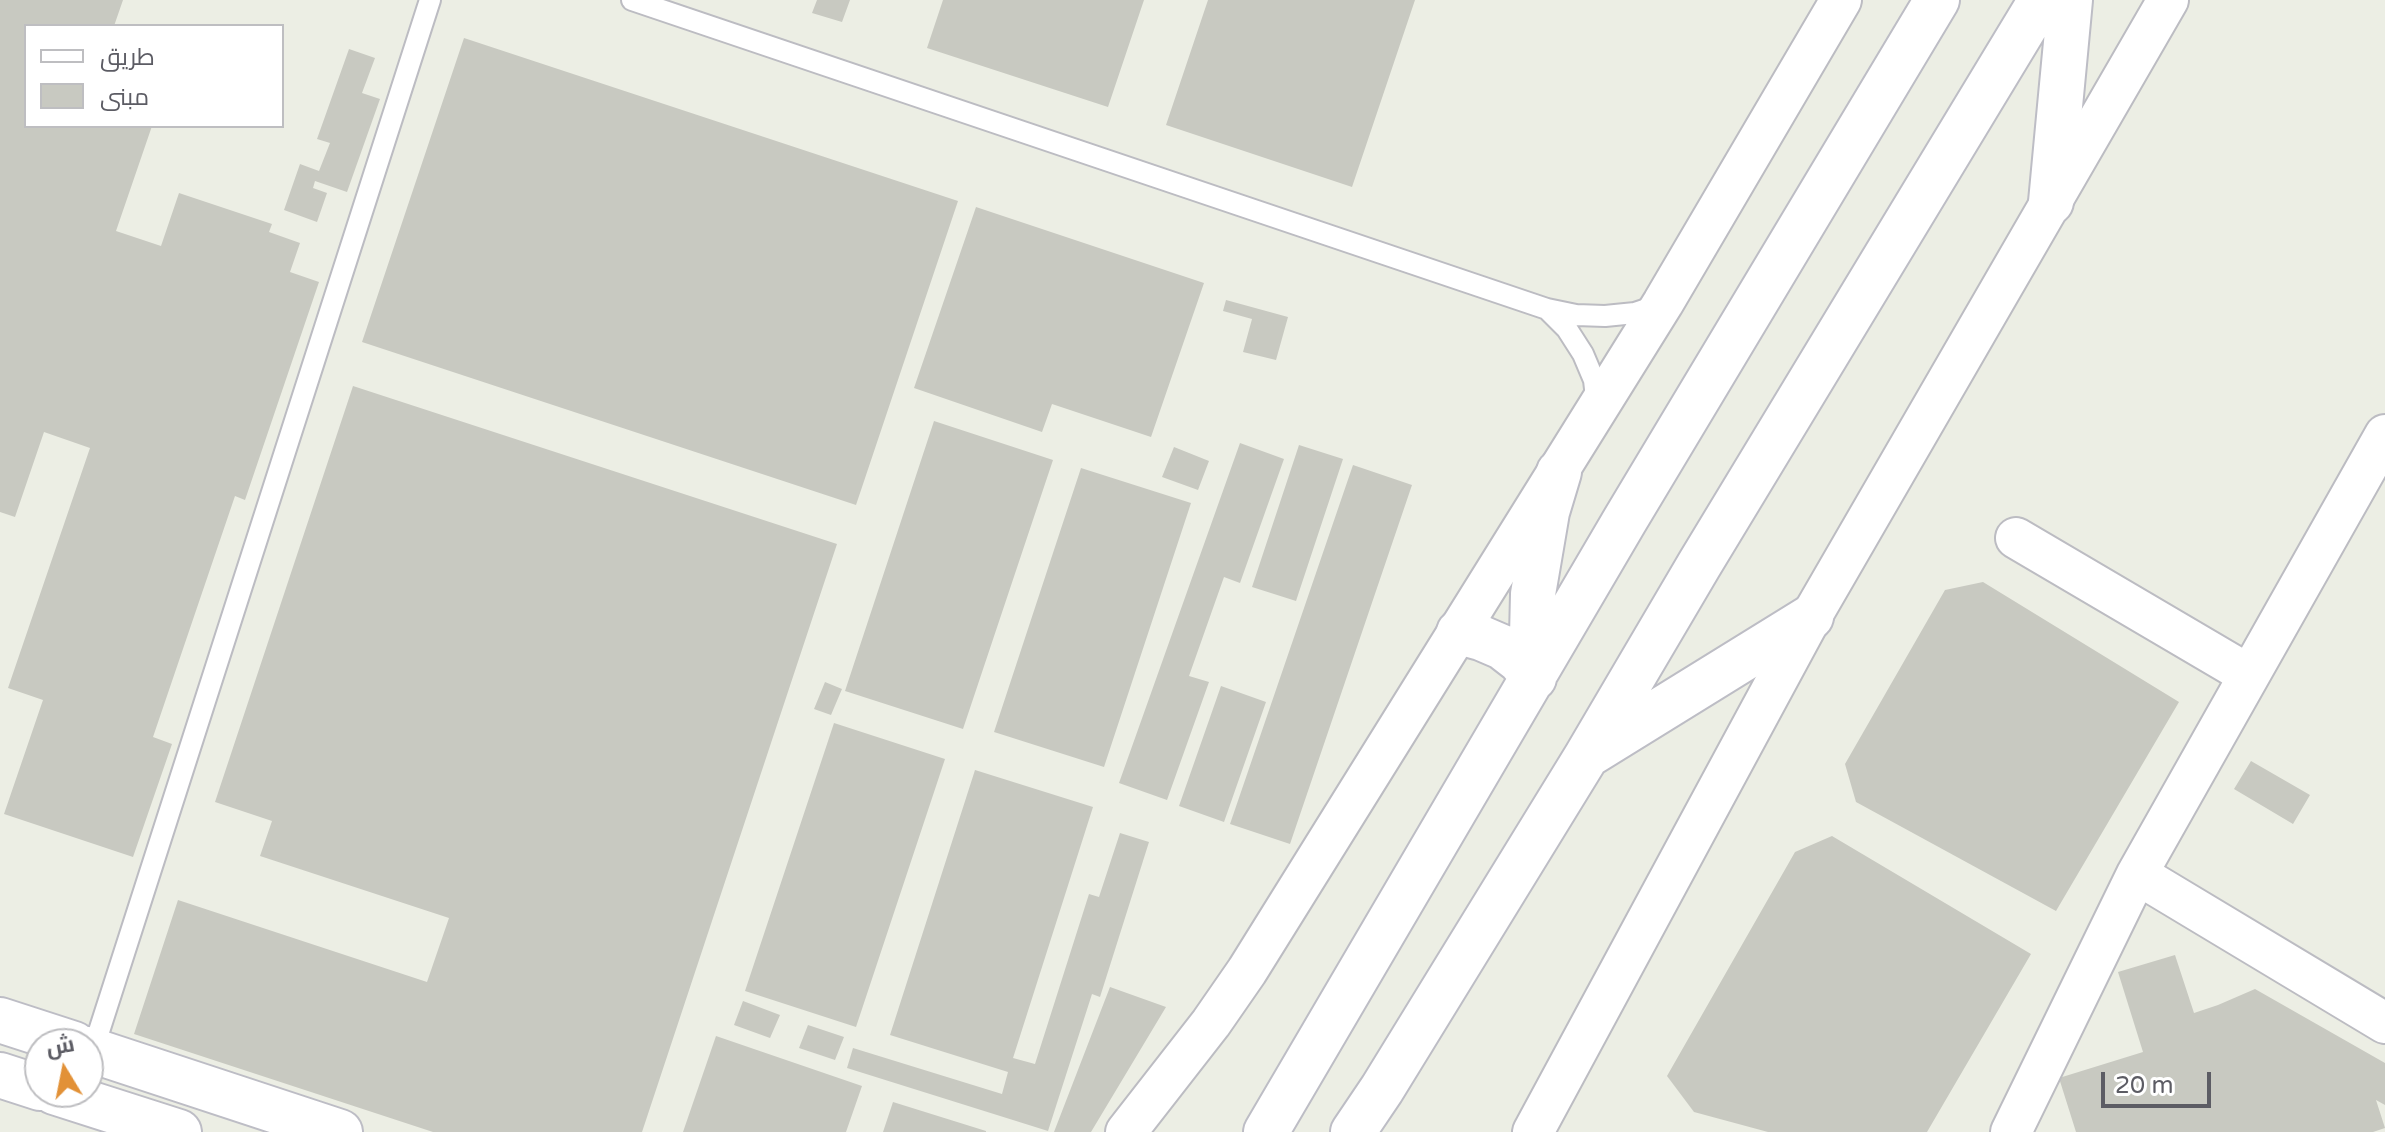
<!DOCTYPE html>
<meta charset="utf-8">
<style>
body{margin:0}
#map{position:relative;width:2385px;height:1132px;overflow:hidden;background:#eceee4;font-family:"Varela Round",Cairo,sans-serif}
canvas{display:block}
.legend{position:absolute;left:24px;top:24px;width:260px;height:104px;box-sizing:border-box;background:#fff;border:2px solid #bebec1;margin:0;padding:10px 14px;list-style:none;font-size:24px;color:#5c5c64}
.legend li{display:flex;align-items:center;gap:16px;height:40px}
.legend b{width:40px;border:2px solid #bebec1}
.north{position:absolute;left:24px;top:1028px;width:80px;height:80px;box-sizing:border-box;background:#fff;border:2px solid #bebec1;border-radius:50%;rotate:350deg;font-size:22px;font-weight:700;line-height:32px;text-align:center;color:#5c5c64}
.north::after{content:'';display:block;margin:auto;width:28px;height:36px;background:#e29137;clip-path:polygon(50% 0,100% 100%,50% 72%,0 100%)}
.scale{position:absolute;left:2101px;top:1072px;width:110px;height:36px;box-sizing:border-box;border:4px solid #5c5c64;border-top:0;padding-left:10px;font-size:24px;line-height:28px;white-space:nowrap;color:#5c5c64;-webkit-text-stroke:6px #fff;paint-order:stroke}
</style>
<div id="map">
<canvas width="2385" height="1132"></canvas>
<ul class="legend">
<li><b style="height:10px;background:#fff"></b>طريق</li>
<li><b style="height:22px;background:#c8c9c1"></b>مبنى</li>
</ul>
<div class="north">ش</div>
<div class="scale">20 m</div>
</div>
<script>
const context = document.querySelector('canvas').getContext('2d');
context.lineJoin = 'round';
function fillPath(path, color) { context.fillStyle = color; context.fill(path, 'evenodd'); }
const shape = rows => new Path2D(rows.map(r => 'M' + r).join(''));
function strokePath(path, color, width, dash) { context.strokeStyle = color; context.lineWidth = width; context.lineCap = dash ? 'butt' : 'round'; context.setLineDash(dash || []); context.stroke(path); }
fillPath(shape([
 [0,0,123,0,114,26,26,26,26,126,152,126,116,231,161,246,179,193,272,224,269,232,300,243,290,272,319,282,245,500,235,496,153,737,172,744,133,857,4,814,43,700,8,688,90,448,44,432,15,517,0,512],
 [817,0,850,0,842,22,812,13],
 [943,0,1144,0,1108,107,927,48],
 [1208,0,1415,0,1352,187,1166,125],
 [464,38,958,201,856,505,362,342],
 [349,49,375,58,362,93,380,99,347,192,315,181,313,188,327,193,317,222,284,210,300,164,319,171,330,143,317,139],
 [976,207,1204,283,1151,437,1052,404,1042,432,914,388],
 [1226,300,1288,317,1276,360,1243,352,1252,319,1223,311],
 [353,386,837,544,642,1132,433,1132,134,1034,178,900,427,982,449,918,260,856,272,821,215,802],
 [934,421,1053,460,963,729,845,691],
 [1240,443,1284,459,1240,583,1224,577,1189,676,1209,682,1167,800,1119,783],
 [1299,445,1343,459,1296,601,1252,587],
 [1174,447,1209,461,1198,490,1162,477],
 [1353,465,1412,485,1290,844,1230,824],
 [1081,468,1191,503,1104,767,994,732],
 [1983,582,2179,702,2056,911,1856,802,1845,764,1945,590],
 [825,682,842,689,831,715,814,709],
 [1221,686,1266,702,1224,822,1179,806],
 [834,723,945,759,856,1027,745,991],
 [2251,761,2310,795,2293,824,2234,789],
 [975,770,1093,807,1013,1058,1035,1064,1089,894,1099,897,1120,833,1149,842,1100,997,1092,994,1048,1131,847,1068,853,1048,1002,1094,1008,1072,890,1035],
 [1832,836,2031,954,1927,1132,1768,1132,1694,1112,1667,1076,1795,852],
 [2175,955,2194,1013,2218,1005,2255,989,2385,1063,2385,1105,2376,1100,2385,1128,2373,1132,2076,1132,2059,1078,2143,1052,2118,972],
 [1110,987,1166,1007,1091,1132,1054,1132],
 [743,1001,780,1015,770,1038,734,1025],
 [808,1025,844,1037,835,1060,799,1048],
 [716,1036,862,1086,846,1132,683,1132],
 [893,1102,986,1131,986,1132,883,1132]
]), '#c8c9c1');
const service = shape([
 [632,0,1547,309,1576,315,1605,316,1635,313,1659,305],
 [1547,309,1567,329,1583,354,1594,380,1597,406],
 [93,1050,430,0]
]);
const minor = shape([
 [2016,538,2249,675],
 [2137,874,2385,1023],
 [1126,1132,1211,1023,1247,971,1663,303,1841,0],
 [1533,1132,1811,617,2168,0],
 [2011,1132,2137,874,2385,435]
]);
const secondary = shape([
 [2051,202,2070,0],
 [1459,632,1481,638,1502,647,1520,661,1534,678],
 [1534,678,1532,636,1533,594,1547,512,1559,472],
 [1591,753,1811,617],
 [0,1020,74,1044],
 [88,1049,340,1132],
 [0,1075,40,1088],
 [54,1092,179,1132],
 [1266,1132,1625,520,1937,0],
 [1353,1132,1382,1089,1586,757,1699,565,2041,0]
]);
strokePath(service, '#bcbcc2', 24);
strokePath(minor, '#bcbcc2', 44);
strokePath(secondary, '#bdbdc5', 48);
strokePath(service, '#fff', 20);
strokePath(minor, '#fff', 40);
strokePath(secondary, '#fff', 44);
</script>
